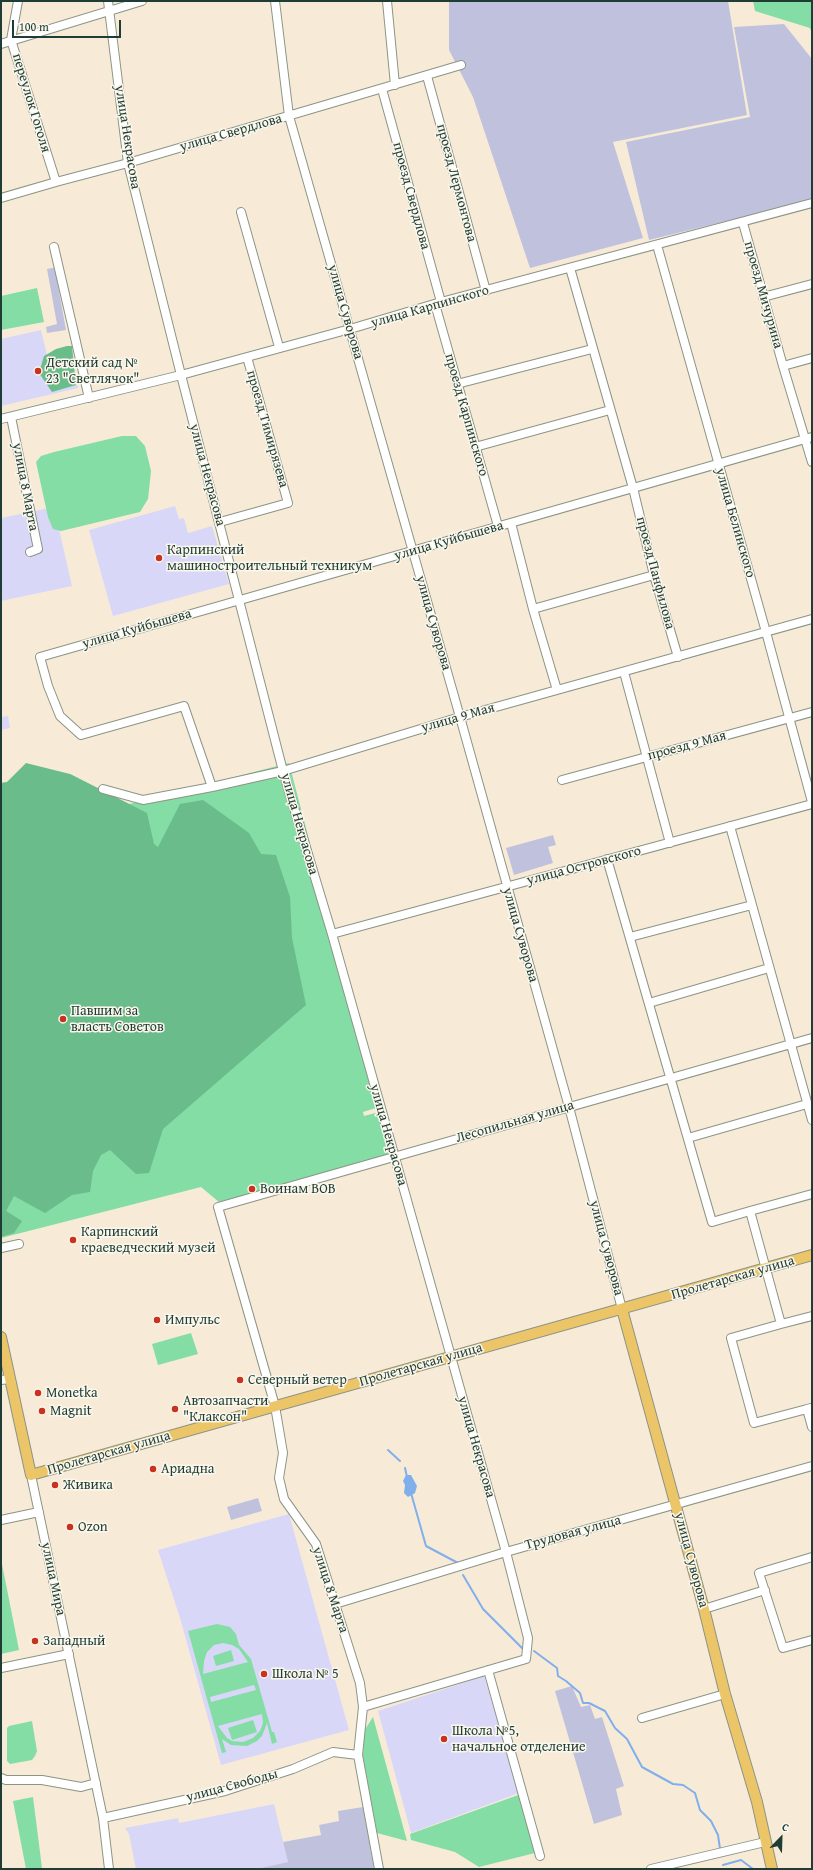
<!DOCTYPE html>
<meta charset="utf-8">
<style>
body{margin:0}
#map{position:relative;width:813px;height:1870px;overflow:hidden;background:#f7ebd8;font-family:"Gentium Book Plus",serif}
canvas{display:block}
.frame{position:absolute;inset:0;border:2px solid #1f3d34;pointer-events:none}
.north{position:absolute;left:761px;top:1818px;width:40px;height:40px;-webkit-text-stroke:3px #fbf7ec;paint-order:stroke;rotate:23deg;font-size:11px;font-weight:700;line-height:16px;text-align:center;color:#1f3d34}
.north::after{content:'';display:block;margin:auto;width:14px;height:18px;background:#1f3d34;clip-path:polygon(50% 0,100% 100%,50% 72%,0 100%)}
.scale{position:absolute;left:12px;top:20px;width:109px;height:18px;box-sizing:border-box;border:2px solid #1f3d34;border-top:0;padding-left:5px;font-size:12px;line-height:14px;white-space:nowrap;color:#1f3d34;-webkit-text-stroke:3px #fbf7ec;paint-order:stroke}
</style>
<div id="map">
<canvas width="813" height="1870"></canvas>
<div class="frame"></div>
<div class="north">С</div>
<div class="scale">100 m</div>
</div>
<script>
const context = document.querySelector('canvas').getContext('2d');
context.lineJoin = 'round';
function fillPath(path, color) { context.fillStyle = color; context.fill(path, 'evenodd'); }
const shape = rows => new Path2D(rows.map(r => 'M' + r).join(''));
function strokePath(path, color, width, dash) { context.strokeStyle = color; context.lineWidth = width; context.lineCap = dash ? 'butt' : 'round'; context.setLineDash(dash || []); context.stroke(path); }
function write(font, color, halo, rows, align = 'center') {
  context.font = font + ' "Gentium Book Plus",serif'; context.lineWidth = 3; context.setLineDash([]); context.textBaseline = 'middle'; context.strokeStyle = halo; context.fillStyle = color; for (const [text, x, y, turn = 0] of rows) {
    context.save(); context.translate(x, y); context.rotate((+turn || 0) * Math.PI / 180); context.textAlign = isNaN(turn) ? turn : align; if (halo) context.strokeText(text, 0, 0); context.fillText(text, 0, 0); context.restore();
  }
}
fillPath(shape([
 [41,330,47,355,69,350,78,388,1,406,1,339],
 [175,506,179,519,184,518,188,533,212,526,229,584,113,616,89,530],
 [54,507,72,586,1,601,1,518],
 [8,716,10,728,1,730,1,717],
 [289,1514,349,1730,221,1765,180,1618,158,1550],
 [484,1676,519,1793,411,1833,378,1711],
 [274,1804,288,1862,256,1869,136,1869,129,1834,125,1828,178,1818,179,1823]
]), '#d9d7f8');
fillPath(shape([
 [449,1,728,1,747,115,613,142,643,238,530,268,473,97,449,50],
 [784,24,812,59,812,200,649,240,626,142,750,117,734,27],
 [57,267,60,280,57,280,66,330,47,333,46,327,57,324,47,269],
 [553,835,556,845,548,847,553,863,514,875,506,848],
 [258,1498,262,1511,231,1520,227,1507],
 [572,1686,581,1707,590,1705,595,1719,602,1717,624,1786,616,1789,622,1815,594,1824,555,1691],
 [363,1807,374,1869,256,1869,288,1862,283,1842,321,1835,319,1825,339,1821,338,1811]
]), '#c0c2dd');
fillPath(shape([
 [753,1,812,1,812,34,810,28,755,11],
 [37,288,44,322,1,330,1,296],
 [122,436,136,436,145,446,151,471,148,499,140,512,61,531,53,529,48,517,36,462,41,456,54,452],
 [289,763,379,1107,363,1112,364,1116,379,1112,391,1157,219,1202,201,1187,1,1238,1,783,70,774,129,804],
 [191,1333,198,1354,158,1365,152,1344],
 [1,1559,19,1650,1,1654],
 [217,1624,230,1627,236,1634,239,1645,251,1659,272,1732,274,1732,277,1742,272,1744,267,1723,262,1736,257,1741,247,1746,231,1745,222,1739,226,1752,222,1753,188,1631],
 [223,1643,232,1645,239,1649,248,1662,203,1674,204,1661,207,1652,214,1645],
 [254,1685,256,1690,211,1702,210,1697],
 [262,1714,263,1723,260,1731,253,1738,243,1742,232,1741,227,1738,218,1726],
 [231,1650,234,1661,216,1666,213,1656],
 [373,1717,407,1841,377,1833,363,1757,364,1731],
 [253,1720,257,1732,232,1740,228,1728],
 [32,1721,37,1751,35,1756,32,1760,10,1764,7,1761,7,1728,9,1726],
 [521,1794,535,1853,479,1867,455,1852,411,1840,410,1834],
 [33,1797,42,1868,42,1869,26,1869,13,1801]
]), '#83dda4');
fillPath(shape([
 [67,346,72,346,76,385,52,392,39,373,44,356,56,349],
 [26,763,70,774,147,813,154,844,158,847,180,804,203,800,249,833,261,854,276,855,290,897,292,938,306,1005,163,1129,149,1173,136,1174,110,1150,101,1155,93,1171,90,1192,72,1195,45,1213,14,1196,6,1211,22,1221,14,1233,1,1237,1,783,7,782]
]), '#6abc8a');
fillPath(shape([
 [406,1475,411,1475,417,1486,415,1493,408,1497,404,1493,405,1485,403,1481]
]), '#80afeb');
strokePath(shape([
 [388,1450,400,1461],
 [405,1468,407,1477],
 [411,1493,426,1546,458,1563],
 [463,1575,483,1609,523,1649],
 [534,1651,557,1668,558,1676,566,1681,580,1693,583,1703,589,1703,605,1711,615,1728,627,1739,642,1767,673,1784,683,1785,695,1793,700,1810,711,1821,718,1835,720,1849],
 [723,1865,741,1860,753,1869]
]), '#80afeb', 2);
const minor = shape([
 [18,1,11,40,56,182],
 [108,1,128,163,181,375,283,771,332,934,506,1552,528,1638,526,1659,363,1707],
 [275,1,289,116,460,717,569,1107,622,1309],
 [387,1,395,85],
 [1,44,142,1],
 [427,76,486,291],
 [382,89,441,302],
 [1,198,56,182,128,163,461,65],
 [241,212,279,347],
 [743,223,783,366,812,462],
 [657,245,766,632,812,802],
 [54,247,89,398],
 [570,268,633,488,654,575,678,657],
 [763,297,812,284],
 [435,304,498,526],
 [783,366,812,358],
 [457,384,592,349],
 [11,417,38,549,30,552],
 [1,419,181,375,350,329,441,302,812,203],
 [475,447,610,410],
 [220,522,288,503,247,357],
 [511,523,533,609,557,690],
 [533,609,654,575],
 [624,672,670,843],
 [562,780,812,712],
 [212,787,184,706,81,735,60,716,48,686,40,657,812,437],
 [103,789,143,800,212,787,283,771,460,717,812,619],
 [730,826,812,1120],
 [607,859,712,1222,750,1211,781,1324,812,1316],
 [332,934,812,804],
 [630,937,752,905],
 [649,1003,769,968],
 [688,1138,807,1104],
 [750,1211,812,1194],
 [1,1248,19,1244],
 [781,1324,731,1338,754,1423,807,1409],
 [1,1380,10,1379],
 [811,1408,807,1409,812,1427],
 [31,1475,103,1818,109,1869],
 [1,1520,39,1512],
 [812,1557,759,1573,783,1648,812,1640],
 [335,1604,506,1552,812,1466],
 [704,1609,765,1590],
 [1,1668,69,1654],
 [488,1670,540,1856],
 [642,1718,725,1694],
 [1,1778,6,1780,42,1780,81,1787,96,1783],
 [103,1818,225,1791,293,1769,333,1752,358,1755],
 [379,1869,358,1755,363,1707,360,1683,316,1544,284,1499,279,1478,283,1453,275,1406,218,1207,812,1038],
 [651,1869,765,1842]
]);
const major = shape([
 [622,1309,704,1609,725,1694,757,1802,772,1869],
 [1,1337,31,1475,812,1255]
]);
strokePath(minor, '#8b9486', 10);
strokePath(major, '#8b9486', 12);
strokePath(minor, '#fff', 8);
strokePath(major, '#edc569', 10);
for (const [x, y, r, color] of [
 [38,371,4,"#c8321e"],
 [159,558,4,"#c8321e"],
 [63,1019,4,"#c8321e"],
 [252,1189,4,"#c8321e"],
 [73,1240,4,"#c8321e"],
 [157,1320,4,"#c8321e"],
 [240,1380,4,"#c8321e"],
 [38,1393,4,"#c8321e"],
 [175,1409,4,"#c8321e"],
 [42,1411,4,"#c8321e"],
 [153,1469,4,"#c8321e"],
 [55,1485,4,"#c8321e"],
 [70,1527,4,"#c8321e"],
 [35,1641,4,"#c8321e"],
 [264,1674,4,"#c8321e"],
 [444,1739,4,"#c8321e"]
]) { const dot = new Path2D(); dot.arc(x, y, r, 0, 2 * Math.PI); context.fillStyle = color; context.fill(dot); strokePath(dot, '#fbf7ec', 1.5); }
write('14px', '#1f3d34', '#fbf7ec', [
 ["переулок Гоголя",31,103,73],
 ["улица Свердлова",231,133,-16],
 ["улица Некрасова",127,137,81],
 ["проезд Лермонтова",456,183,75],
 ["проезд Свердлова",411,196,75],
 ["проезд Мичурина",763,295,74],
 ["улица Карпинского",430,307,-16],
 ["улица Суворова",345,312,74],
 ["проезд Карпинского",466,415,74],
 ["проезд Тимирязева",267,429,74],
 ["улица Некрасова",207,475,75],
 ["улица 8 Марта",25,487,79],
 ["улица Белинского",735,523,74],
 ["улица Куйбышева",449,541,-16],
 ["проезд Панфилова",655,573,75],
 ["улица Суворова",433,623,74],
 ["улица Куйбышева",137,629,-16],
 ["улица 9 Мая",458,718,-16],
 ["проезд 9 Мая",687,746,-15],
 ["улица Некрасова",299,824,74],
 ["улица Островского",584,866,-15],
 ["улица Суворова",520,935,74],
 ["Лесопильная улица",515,1122,-16],
 ["улица Некрасова",388,1135,74],
 ["улица Суворова",606,1248,75],
 ["Пролетарская улица",733,1278,-16],
 ["Пролетарская улица",421,1365,-16],
 ["улица Некрасова",476,1447,74],
 ["Пролетарская улица",109,1453,-16],
 ["Трудовая улица",573,1533,-15],
 ["улица Суворова",691,1560,75],
 ["улица Мира",53,1579,78],
 ["улица 8 Марта",330,1590,72],
 ["улица Свободы",232,1786,-15]
]);
write('14px', '#1f3d34', '#fbf7ec', [
 ["Детский сад №",46,363],
 ["23 \"Светлячок\"",46,379],
 ["Карпинский",167,550],
 ["машиностроительный техникум",167,566],
 ["Павшим за",71,1011],
 ["власть Советов",71,1027],
 ["Воинам ВОВ",260,1189],
 ["Карпинский",81,1232],
 ["краеведческий музей",81,1248],
 ["Импульс",165,1320],
 ["Северный ветер",248,1380],
 ["Monetka",46,1393],
 ["Автозапчасти",183,1401],
 ["\"Клаксон\"",183,1417],
 ["Magnit",50,1411],
 ["Ариадна",161,1469],
 ["Живика",63,1485],
 ["Ozon",78,1527],
 ["Западный",43,1641],
 ["Школа № 5",272,1674],
 ["Школа №5,",452,1731],
 ["начальное отделение",452,1747]
], 'left');
</script>
